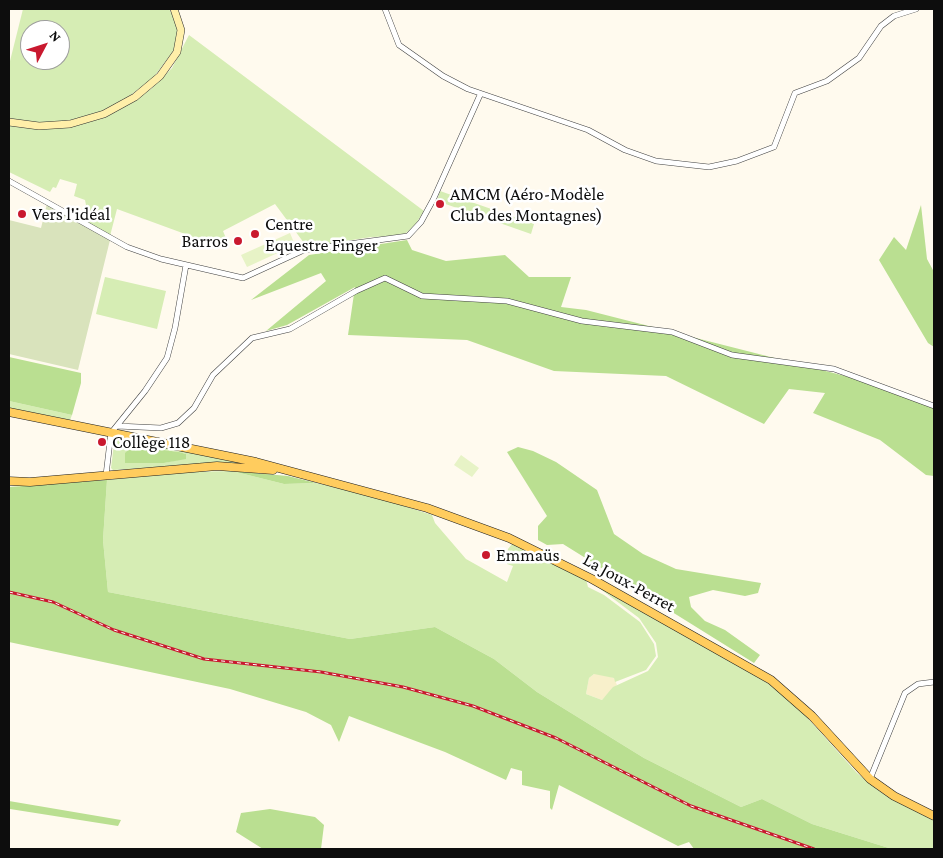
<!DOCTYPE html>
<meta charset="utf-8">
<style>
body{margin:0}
#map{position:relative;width:943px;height:858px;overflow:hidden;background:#fffaee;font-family:"Crimson Pro",serif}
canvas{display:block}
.frame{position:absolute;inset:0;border:10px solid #0d0d0d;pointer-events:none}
.north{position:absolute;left:20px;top:20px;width:50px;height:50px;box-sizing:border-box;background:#fff;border:1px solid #9e9e9e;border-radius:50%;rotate:50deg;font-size:14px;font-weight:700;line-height:20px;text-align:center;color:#0d0d0d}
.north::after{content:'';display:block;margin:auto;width:18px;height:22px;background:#c9192f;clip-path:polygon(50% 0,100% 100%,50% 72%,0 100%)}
</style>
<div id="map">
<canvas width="943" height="858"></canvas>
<div class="frame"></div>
<div class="north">N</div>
</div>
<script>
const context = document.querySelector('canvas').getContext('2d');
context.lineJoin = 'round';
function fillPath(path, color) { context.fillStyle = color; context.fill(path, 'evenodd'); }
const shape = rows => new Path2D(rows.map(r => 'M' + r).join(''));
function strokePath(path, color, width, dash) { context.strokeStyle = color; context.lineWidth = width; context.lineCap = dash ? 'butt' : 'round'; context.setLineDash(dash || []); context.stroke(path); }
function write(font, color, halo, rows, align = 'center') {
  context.font = font + ' "Crimson Pro",serif'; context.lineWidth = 5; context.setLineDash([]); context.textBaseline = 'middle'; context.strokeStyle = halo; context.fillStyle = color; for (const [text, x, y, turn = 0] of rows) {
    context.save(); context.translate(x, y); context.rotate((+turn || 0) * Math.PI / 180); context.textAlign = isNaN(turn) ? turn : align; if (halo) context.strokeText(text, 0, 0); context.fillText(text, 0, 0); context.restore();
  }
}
fillPath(shape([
 [599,673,614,678,617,685,602,700,586,694,589,678,594,674]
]), '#f8f0cb');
fillPath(shape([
 [23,9,169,9,176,21,178,37,174,50,153,78,119,104,100,114,61,122,38,124,17,121,9,118,9,65],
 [30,30,60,30,60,60,30,60],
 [189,35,424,211,415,225,406,233,399,236,371,237,307,247,275,204,223,231,228,243,226,249,117,209,110,236,78,218,86,205,85,200,74,196,77,184,60,179,56,188,53,187,50,192,9,172,9,125,31,128,85,123,120,109,151,89,172,68],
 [440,191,534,224,531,234,437,201],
 [105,277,166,291,157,329,96,314],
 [9,401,72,415,70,420,9,408],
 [115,436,256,465,222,463,113,470,111,468],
 [133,446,179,452,186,454,186,458,164,463,125,463],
 [232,471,284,484,316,483,373,496,432,515,435,523,466,559,507,582,513,566,507,564,508,549,512,544,586,579,588,587,604,595,640,622,654,644,656,656,646,670,615,682,614,678,594,674,589,678,586,694,602,700,613,687,648,671,658,657,656,643,639,618,595,585,760,678,779,691,802,712,857,773,882,793,934,820,934,849,892,849,812,824,762,799,741,807,644,758,537,692,494,659,435,627,350,639,108,592,103,540,107,480,183,472]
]), '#d6edb4');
fillPath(shape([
 [921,205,927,259,934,272,934,347,928,343,879,260,894,237,906,250],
 [407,240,412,250,446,261,505,255,529,277,571,277,561,307,586,310,857,379,934,408,934,476,926,475,880,440,813,413,825,393,789,389,764,424,666,376,554,371,467,340,348,335,355,287,287,325,266,331,326,281,321,273,251,300,309,255],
 [9,357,81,373,81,383,72,415,9,401],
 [133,446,179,452,186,454,186,459,164,463,125,463,125,453],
 [518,447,533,451,556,462,597,490,614,534,643,554,676,569,761,583,758,593,745,596,713,590,689,597,691,607,705,621,725,630,760,655,754,663,563,544,547,545,538,540,538,526,547,516,507,452],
 [232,471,288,476,316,483,284,484],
 [107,480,103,540,108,592,350,639,435,627,494,659,537,692,644,758,741,807,762,799,812,824,892,849,694,849,689,842,678,846,559,785,552,810,550,808,550,791,522,785,522,771,511,768,506,780,445,752,349,716,339,742,331,725,306,712,230,689,9,642,9,487],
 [9,801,121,820,118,826,10,809],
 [270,809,315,817,324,825,321,849,263,849,236,832,241,813]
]), '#badf91');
fillPath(shape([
 [47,204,110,240,78,370,9,354,9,220,41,228]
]), '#d9e3bc');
fillPath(shape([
 [290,233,295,245,247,267,241,255],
 [461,455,479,468,472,477,454,465]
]), '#e7f3c6');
const minor = shape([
 [385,9,399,45,443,76,468,89,588,130,625,150,656,161,709,167,737,161,774,147,795,93,827,81,859,58,881,26,894,16,916,9],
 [9,181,127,247,161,259,243,278,304,250,408,236,421,222,433,200,480,95],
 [117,426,161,428,178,423,194,408,213,375,252,338,290,329,356,291,385,278,422,296,507,301,582,321,672,332,732,355,834,369,934,406],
 [106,475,111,433,145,391,167,358,175,328,186,265],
 [870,779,905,693,918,684,934,682]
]);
const secondary = shape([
 [9,122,39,126,70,124,104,114,135,97,160,76,177,52,181,30,174,9]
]);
const primary = shape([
 [9,412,256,462,427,508,509,538,592,579,771,680,812,716,870,779,894,796,934,816],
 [9,481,30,482,217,466,273,470]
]);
strokePath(minor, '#404040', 6);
strokePath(secondary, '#2f2f2f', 8);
strokePath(primary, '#1e1e1e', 9);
strokePath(minor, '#fff', 5);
strokePath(secondary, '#ffefa9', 7);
strokePath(primary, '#ffcc5e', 8);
const rail = shape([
 [9,592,53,602,114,630,204,659,321,672,403,687,473,706,556,738,691,806,814,849]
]);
strokePath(rail, '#c9192f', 3);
strokePath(rail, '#fff', 1, [4]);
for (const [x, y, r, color] of [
 [440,204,5,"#c9192f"],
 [22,214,5,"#c9192f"],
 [255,234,5,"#c9192f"],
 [238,241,5,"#c9192f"],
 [102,442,5,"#c9192f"],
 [486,555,5,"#c9192f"]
]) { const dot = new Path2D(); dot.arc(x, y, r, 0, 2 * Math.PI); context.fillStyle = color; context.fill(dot); strokePath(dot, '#fff', 2); }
write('18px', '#0d0d0d', '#fff', [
 ["AMCM (Aéro-Modèle",450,194],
 ["Club des Montagnes)",450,215],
 ["Vers l'idéal",32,214],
 ["Centre",265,224],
 ["Equestre Finger",265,245],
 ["Barros",228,241,"right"],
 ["Collège 118",112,442],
 ["Emmaüs",496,555]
], 'left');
write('18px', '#0d0d0d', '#fff', [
 ["La Joux-Perret",629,583,29]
]);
</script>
